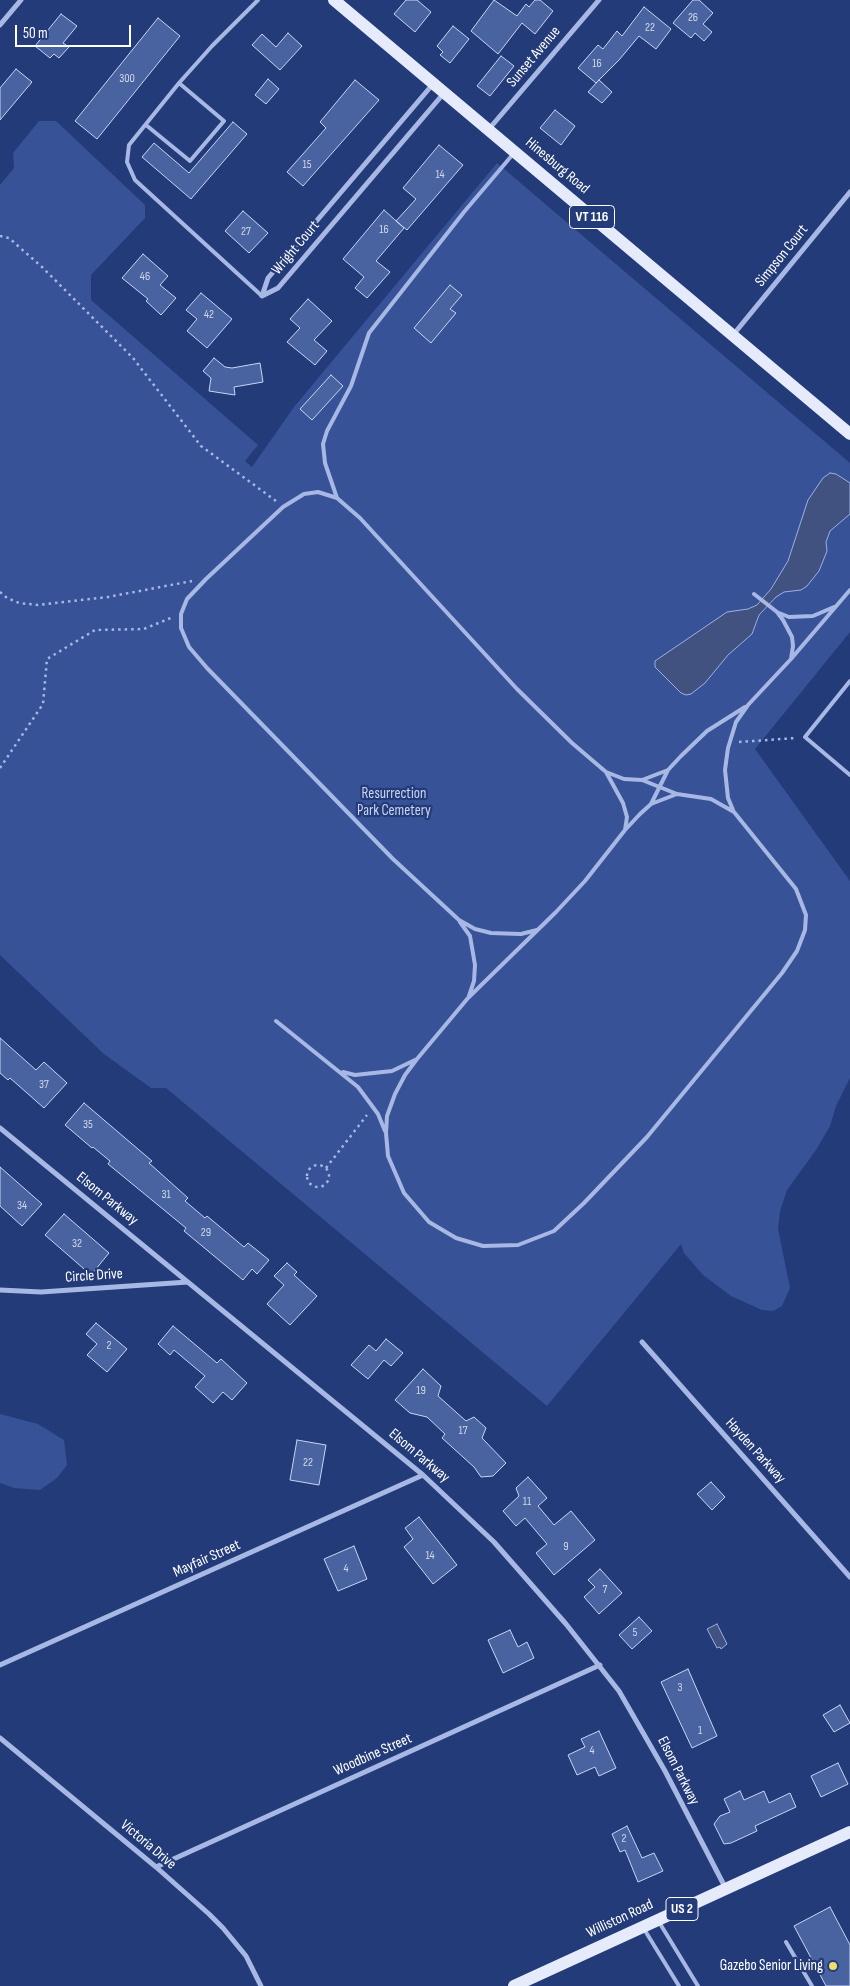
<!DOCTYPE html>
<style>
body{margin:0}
#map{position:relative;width:850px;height:1986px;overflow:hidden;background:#243b79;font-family:"Sofia Sans Condensed",sans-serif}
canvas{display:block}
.scale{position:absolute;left:15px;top:25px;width:116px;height:22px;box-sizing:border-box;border:2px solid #fff;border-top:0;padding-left:6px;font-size:15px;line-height:18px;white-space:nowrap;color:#fff;-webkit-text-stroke:4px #243b79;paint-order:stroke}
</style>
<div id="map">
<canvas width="850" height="1986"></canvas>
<div class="scale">50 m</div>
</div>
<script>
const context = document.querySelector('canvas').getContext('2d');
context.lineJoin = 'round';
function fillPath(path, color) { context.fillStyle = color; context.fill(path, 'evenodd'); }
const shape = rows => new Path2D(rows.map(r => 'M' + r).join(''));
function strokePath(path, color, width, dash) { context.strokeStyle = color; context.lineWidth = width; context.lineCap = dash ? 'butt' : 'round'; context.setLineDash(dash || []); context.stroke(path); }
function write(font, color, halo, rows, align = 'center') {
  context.font = font + ' "Sofia Sans Condensed",sans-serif'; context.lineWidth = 4.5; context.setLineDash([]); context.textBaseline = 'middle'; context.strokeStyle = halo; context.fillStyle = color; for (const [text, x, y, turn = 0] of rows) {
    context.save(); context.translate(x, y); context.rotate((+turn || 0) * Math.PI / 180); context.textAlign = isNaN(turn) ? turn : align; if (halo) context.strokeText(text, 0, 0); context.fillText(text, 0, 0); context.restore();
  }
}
fillPath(shape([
 [39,121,56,121,145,205,145,218,91,275,91,300,258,445,245,461,252,467,294,407,497,163,850,463,850,632,755,749,850,881,850,1078,836,1106,830,1126,816,1150,787,1190,780,1211,778,1229,790,1288,782,1306,773,1311,762,1310,731,1296,703,1275,684,1253,681,1244,547,1406,166,1088,151,1088,104,1054,0,955,0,185,14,168,13,153],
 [0,1414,38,1424,64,1440,67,1465,57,1478,40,1490,14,1488,0,1483]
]), '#385297');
const water = shape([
 [830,473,836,474,850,483,850,514,830,531,826,542,827,551,819,571,807,586,801,590,784,592,776,597,759,615,752,634,728,655,705,683,691,694,686,695,681,693,655,667,655,661,727,612,748,609,757,605,771,589,788,561,808,500,823,478,830,473],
 [717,1624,727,1644,721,1649,720,1647,717,1648,707,1629,717,1624]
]);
fillPath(water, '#415280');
strokePath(water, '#9bb1e4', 1);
const building = shape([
 [406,0,417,0,431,12,415,32,394,14,406,0],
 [494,0,517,16,526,4,529,7,535,0,540,0,553,11,535,34,522,23,498,54,471,31,494,0],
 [693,0,699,0,713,13,703,24,712,32,704,41,695,33,691,38,673,23,693,0],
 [644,7,671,29,656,49,639,36,619,60,596,83,578,68,598,45,603,49,617,31,622,36,644,7],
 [61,14,77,26,63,43,69,47,59,58,54,54,50,58,35,46,61,14],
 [158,18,180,36,97,139,75,121,158,18],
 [453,26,469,39,450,63,440,55,443,52,437,46,453,26],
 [288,33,302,46,280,70,252,45,262,34,276,47,288,33],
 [501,56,514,66,490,96,477,86,501,56],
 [16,69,32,82,0,120,0,88,16,69],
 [268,79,279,89,266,104,255,95,268,79],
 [355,80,379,100,303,186,287,172,326,128,320,122,355,80],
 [599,80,612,92,602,103,588,92,599,80],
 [555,110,575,126,561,145,540,128,555,110],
 [233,122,247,134,191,199,142,157,154,143,189,173,233,122],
 [439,145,463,165,407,230,396,221,416,199,403,188,439,145],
 [384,210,404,228,376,261,390,272,367,298,355,288,364,277,343,259,384,210],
 [243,211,268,233,249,253,225,231,243,211],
 [143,254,168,276,160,285,176,298,161,315,146,301,148,299,122,278,143,254],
 [450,285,462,295,450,309,456,313,431,343,414,328,450,285],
 [201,293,232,319,207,348,187,331,197,319,186,310,201,293],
 [308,299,332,321,314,340,327,351,315,365,287,342,300,328,290,319,308,299],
 [214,358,225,367,232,368,260,363,263,382,234,387,235,395,209,391,211,378,203,371,214,358],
 [331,375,343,386,312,420,300,409,331,375],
 [0,1038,36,1070,44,1062,67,1083,44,1108,10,1078,8,1080,0,1073,0,1038],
 [84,1103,152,1161,149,1163,188,1198,185,1201,205,1218,207,1216,244,1247,248,1243,269,1260,257,1274,252,1269,243,1280,184,1231,186,1228,108,1164,110,1161,93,1147,92,1148,65,1125,84,1103],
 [0,1167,42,1204,22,1226,0,1206,0,1167],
 [64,1214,109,1253,91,1275,45,1235,64,1214],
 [287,1263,297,1272,294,1275,317,1296,290,1325,267,1304,284,1285,274,1276,287,1263],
 [96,1323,127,1349,107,1372,87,1355,97,1344,86,1334,96,1323],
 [173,1326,217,1363,221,1359,247,1383,232,1400,223,1392,213,1403,195,1387,205,1376,174,1350,170,1355,158,1344,173,1326],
 [386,1339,403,1353,391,1366,384,1360,368,1379,351,1365,369,1345,376,1351,386,1339],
 [423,1369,441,1386,438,1396,466,1421,474,1417,486,1428,482,1438,506,1463,493,1476,481,1477,474,1467,442,1438,445,1434,427,1417,410,1413,395,1400,423,1369],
 [297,1440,326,1445,319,1485,290,1480,297,1440],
 [528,1477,547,1498,538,1506,554,1525,571,1511,595,1540,554,1575,536,1553,547,1544,525,1518,516,1526,503,1511,519,1496,516,1488,528,1477],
 [711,1482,725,1497,712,1510,697,1494,711,1482],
 [419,1517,457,1565,433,1584,404,1547,413,1539,405,1528,419,1517],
 [354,1546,367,1579,338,1591,324,1559,354,1546],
 [600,1569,622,1593,599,1614,584,1597,595,1587,588,1580,600,1569],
 [639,1617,652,1631,632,1649,619,1635,639,1617],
 [510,1630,518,1647,527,1642,534,1658,503,1673,488,1640,510,1630],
 [688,1669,717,1736,692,1748,661,1682,688,1669],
 [840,1705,850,1723,834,1732,823,1715,840,1705],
 [599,1731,616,1768,599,1776,595,1767,577,1775,568,1755,585,1747,581,1739,599,1731],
 [838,1763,848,1784,821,1797,811,1776,838,1763],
 [740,1791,744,1800,764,1791,769,1803,790,1793,796,1807,755,1826,757,1831,731,1843,724,1844,714,1824,720,1816,730,1812,724,1799,740,1791],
 [627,1826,642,1858,654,1853,663,1871,638,1882,625,1850,620,1852,612,1834,627,1826],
 [830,1907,850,1945,850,1986,826,1986,794,1926,830,1907]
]);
fillPath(building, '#4962a0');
strokePath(building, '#c9d5f3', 1);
strokePath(shape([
 [0,236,9,238,42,267,133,358,201,446,276,501],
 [0,592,7,598,19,603,38,605,108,597,192,581],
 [739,742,796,738],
 [0,768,43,704,47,659,95,630,144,629,173,617],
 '307 1176a11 11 0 1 1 22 0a11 11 0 1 1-22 0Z',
 [326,1168,367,1115]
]), '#a7b8e4', 2.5, [2.5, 4]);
strokePath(shape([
 [258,0,212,46,179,83,129,145,127,162,135,180,262,296],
 [146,125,190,161,224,121,179,83],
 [337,498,325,463,323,444,327,431,351,386,369,333,464,212,514,153],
 [754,594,777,612,783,620,792,637,793,646,791,659],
 [779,613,789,617,813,616,834,607],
 [850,681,805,737,850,775],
 [606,772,624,779,642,780,668,770],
 [642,780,677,794],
 [677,794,711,799,734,812,796,889,806,915,805,930,797,951,782,973,647,1137,584,1203,554,1231,518,1245,483,1246,456,1238,429,1222,404,1193,388,1156,386,1133,387,1116,395,1094,405,1075,417,1059,468,998,556,912,585,881,625,830,640,814,651,804,677,794],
 [651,804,668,770,681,756,707,731,745,707],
 [733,810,728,798,725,770,728,748,736,722,748,705,791,659,850,590],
 [460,922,470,936,475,965,474,981,469,996],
 [537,930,521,934,491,933,475,929,459,920,393,859,207,668,189,647,181,628,181,614,187,599,206,579,283,507,304,494,318,492,337,498,360,518,517,689,572,743,606,772,623,803,627,817,625,830],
 [276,1021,358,1087,378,1114,385,1131],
 [343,1072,355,1075,392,1071,415,1060],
 [659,1922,698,1986],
 [644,1929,679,1986],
 [786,1942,812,1986]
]), '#a7b8e4', 4);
strokePath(shape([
 [0,25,21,0],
 [489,129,599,0],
 [262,296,268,278,433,84],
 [262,296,278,288,444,93],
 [733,335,850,192],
 [0,1128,423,1475,494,1542,566,1624,619,1691,665,1771,726,1889],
 [0,1290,41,1292,188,1282],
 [642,1342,850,1577],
 [0,1665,423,1475],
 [0,1738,156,1867,209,1914,223,1928,246,1956,261,1986],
 [156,1867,600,1665]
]), '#a7b8e4', 5);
strokePath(shape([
 [334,0,850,434],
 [514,1986,850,1832]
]), '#e6ebfc', 12);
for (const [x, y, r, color] of [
 [833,1966,5,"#eede6b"]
]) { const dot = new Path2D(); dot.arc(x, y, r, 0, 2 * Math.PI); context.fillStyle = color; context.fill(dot); strokePath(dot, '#243b79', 2); }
write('12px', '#d2d8e7', null, [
 ["26",693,18],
 ["22",650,28],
 ["16",597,64],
 ["300",127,79],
 ["15",307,165],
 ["14",440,175],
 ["16",384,230],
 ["27",246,232],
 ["46",145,277],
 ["42",209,315],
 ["37",44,1085],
 ["35",88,1125],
 ["31",166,1195],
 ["34",22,1206],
 ["29",206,1233],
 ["32",77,1244],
 ["2",109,1346],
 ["19",421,1391],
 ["17",463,1431],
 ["22",308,1463],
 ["11",527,1502],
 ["9",566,1547],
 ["14",430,1556],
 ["4",346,1569],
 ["7",605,1590],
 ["5",635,1633],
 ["3",680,1688],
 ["1",700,1731],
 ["4",592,1751],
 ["2",624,1839]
]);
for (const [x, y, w] of [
 [592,217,45],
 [682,1909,32]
]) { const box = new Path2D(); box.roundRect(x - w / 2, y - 11.5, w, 23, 4); context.fillStyle = '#243b79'; context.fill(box); strokePath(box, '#fff', 1); }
write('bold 14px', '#fff', null, [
 ["VT 116",592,217],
 ["US 2",682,1909]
]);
write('15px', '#fff', '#243b79', [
 ["Sunset Avenue",534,57,-50],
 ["Hinesburg Road",557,166,40],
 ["Wright Court",296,248,-50],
 ["Simpson Court",782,256,-51],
 ["Elsom Parkway",107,1199,39],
 ["Circle Drive",94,1276,-4],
 ["Hayden Parkway",755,1451,48],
 ["Elsom Parkway",419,1456,40],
 ["Mayfair Street",207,1559,-24],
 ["Woodbine Street",373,1755,-24],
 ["Elsom Parkway",678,1771,63],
 ["Victoria Drive",148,1845,40],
 ["Williston Road",620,1919,-25]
]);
write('15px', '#c9d5f3', '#243b79', [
 ["Resurrection",394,794],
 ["Park Cemetery",394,811]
]);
write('15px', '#fff', '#243b79', [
 ["Gazebo Senior Living",823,1966]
], 'right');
</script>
